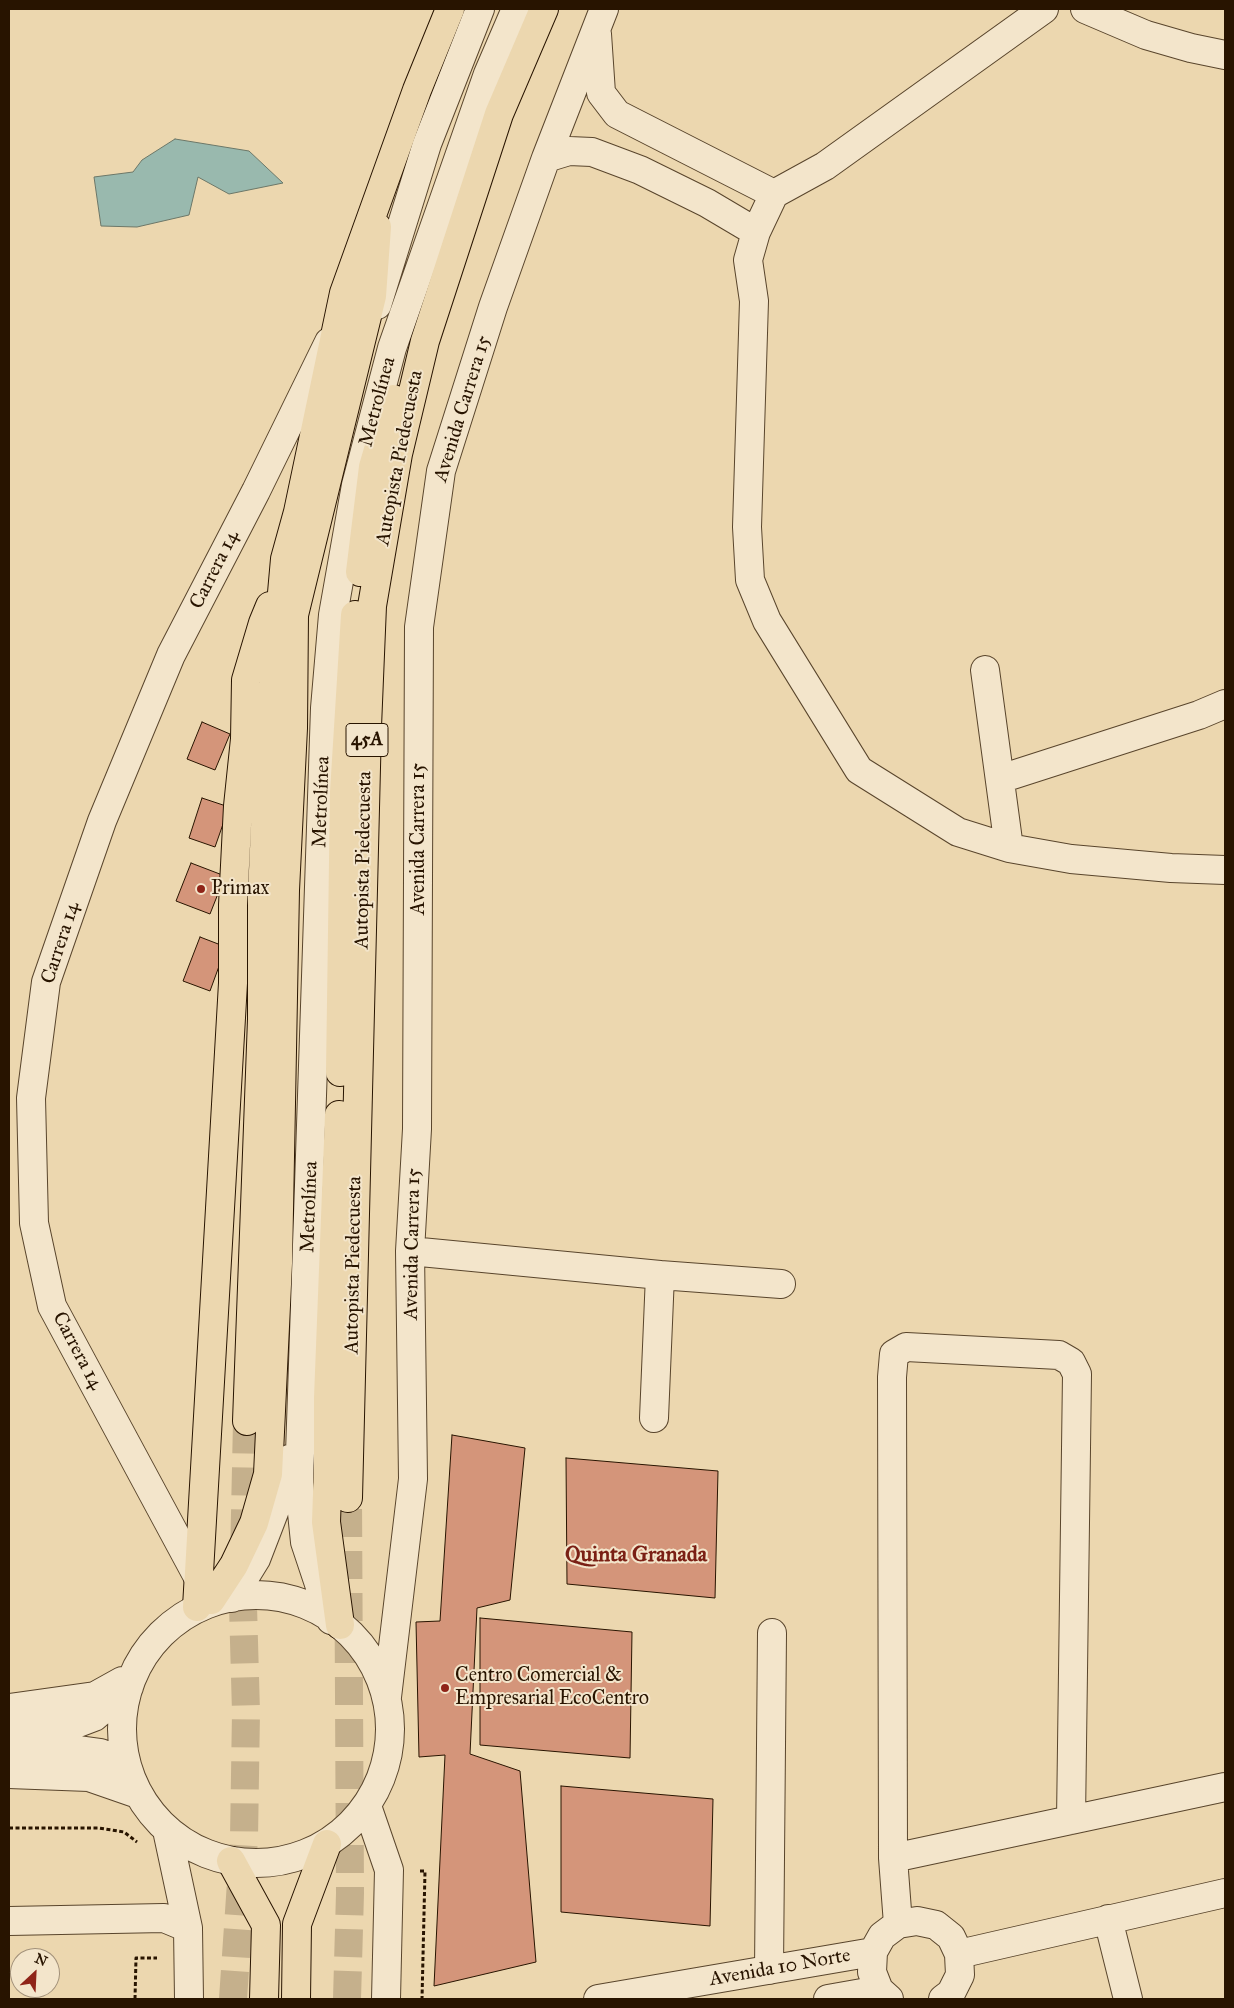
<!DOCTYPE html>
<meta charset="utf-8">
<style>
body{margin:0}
#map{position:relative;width:1234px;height:2008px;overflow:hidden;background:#ecd7af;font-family:"IM FELL Great Primer",serif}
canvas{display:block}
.frame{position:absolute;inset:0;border:10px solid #281400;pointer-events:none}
.north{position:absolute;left:10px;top:1948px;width:50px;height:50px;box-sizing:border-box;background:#f3e5cb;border:1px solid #a2917a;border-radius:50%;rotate:25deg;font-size:14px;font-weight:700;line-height:20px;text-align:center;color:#281400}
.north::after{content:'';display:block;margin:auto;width:18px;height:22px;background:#8f2418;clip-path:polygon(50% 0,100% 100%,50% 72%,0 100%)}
</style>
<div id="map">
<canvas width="1234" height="2008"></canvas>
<div class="frame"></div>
<div class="north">N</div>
</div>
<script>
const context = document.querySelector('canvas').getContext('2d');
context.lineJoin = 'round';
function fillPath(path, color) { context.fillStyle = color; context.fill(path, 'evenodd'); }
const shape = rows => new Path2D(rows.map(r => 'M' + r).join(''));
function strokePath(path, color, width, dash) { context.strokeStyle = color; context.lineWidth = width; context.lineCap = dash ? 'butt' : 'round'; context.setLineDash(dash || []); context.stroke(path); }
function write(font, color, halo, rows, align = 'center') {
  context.font = font + ' "IM FELL Great Primer",serif'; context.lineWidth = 4; context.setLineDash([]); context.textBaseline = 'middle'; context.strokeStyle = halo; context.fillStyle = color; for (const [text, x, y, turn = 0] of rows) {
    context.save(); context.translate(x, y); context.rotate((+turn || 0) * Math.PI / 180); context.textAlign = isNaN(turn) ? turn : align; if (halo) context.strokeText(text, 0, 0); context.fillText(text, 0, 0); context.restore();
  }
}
const water = shape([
 [175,139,249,151,283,183,229,194,198,177,189,215,137,227,101,226,94,177,133,172,142,160,175,139]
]);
fillPath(water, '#99b9ae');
strokePath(water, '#6c7768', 1);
const building = shape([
 [202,722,230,734,215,770,187,759,202,722],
 [202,798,229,807,215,847,189,838,202,798],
 [191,863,225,876,210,914,176,901,191,863],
 [200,937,226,947,210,991,183,981,200,937],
 [452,1435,525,1448,510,1600,477,1608,470,1754,520,1771,536,1962,434,1986,445,1755,419,1757,416,1622,440,1621,452,1435],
 [566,1458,718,1471,715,1598,567,1584,566,1458],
 [480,1618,632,1632,630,1758,480,1745,480,1618],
 [561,1786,713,1799,710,1926,561,1912,561,1786]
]);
fillPath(building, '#d4957a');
strokePath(building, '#281400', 1);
strokePath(shape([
 [233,1999,244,1839,246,1712,243,1606,247,1421],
 [347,1999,350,1893,348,1498]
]), '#c5b08c', 28, [28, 14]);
const minor = shape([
 [1044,9,825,166,774,194,756,232,748,260,754,301,747,527,750,580,767,621,859,770,958,832,1009,848,1071,859,1171,868,1225,870],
 [1085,9,1146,35,1191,48,1225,55],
 [597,34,601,93,617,114,774,194],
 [546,158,569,151,592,152,640,170,707,203,756,232],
 [377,305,427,144,480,9],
 [985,670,1009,848],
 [1000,779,1199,715,1225,704],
 [410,1251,660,1275,654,1418],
 [660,1275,781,1284],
 [199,1579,52,1306,34,1223,31,1098,46,982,102,821,171,655,256,491,329,342],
 '122 1729a134 134 0 1 1 268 0a134 134 0 1 1-268 0Z',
 [232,1598,256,1559,281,1494,289,1459],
 [331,1620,305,1542,299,1483,325,708,333,615,356,485,392,348,488,74,516,9],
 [387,1697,413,1479,410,1251,417,1129,419,627,441,471,493,307,546,158,604,9],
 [9,1708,95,1696,122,1681],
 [9,1735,73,1725,94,1717,129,1687],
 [9,1749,79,1750,101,1753,118,1763,131,1780],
 [9,1774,89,1777,138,1794],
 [367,1806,389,1870,386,1999],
 [167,1830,188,1928,189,1999],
 [893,1858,1225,1787],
 [1108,1919,1128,1999],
 [9,1921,164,1918,188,1928],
 [898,1924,893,1858,892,1377,894,1354,906,1347,1059,1355,1071,1362,1077,1374,1071,1820],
 [959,1954,1225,1893],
 [769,1970,772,1633],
 [598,1999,873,1952],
 [828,1999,879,1990],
 [889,1999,879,1990,872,1972,873,1952,882,1936,898,1924,917,1921,936,1925,951,1937,959,1954,960,1975,951,1993,943,1999]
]);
const highway = shape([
 [360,572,373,467,393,399],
 [340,1072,344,792,355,615],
 [339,1115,328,1398,328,1465,326,1522,340,1625],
 [247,1421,262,1019,262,893,269,740,285,559,298,512,344,293,417,90,450,9],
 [348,1498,367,727,372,606,398,454,425,341,499,114,544,9],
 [211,1600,234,1565,254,1523,268,1474,278,1263,285,890,293,728,294,615,372,296,377,227],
 [197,1607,233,983,233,905,238,806,245,739,246,680,263,623,270,606],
 [231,1861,266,1925,264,1999],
 [296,1999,297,1924,327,1844]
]);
strokePath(minor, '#59452c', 30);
strokePath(highway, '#281400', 30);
strokePath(shape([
 [9,1828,99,1828,124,1832,137,1842],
 [420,1871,425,1871,422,1999],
 [135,1999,136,1958,157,1958]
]), '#281400', 3, [4, 2.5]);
strokePath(minor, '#f3e5cb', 28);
strokePath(highway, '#ecd7af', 28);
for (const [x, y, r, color] of [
 [201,889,5,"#8f2418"],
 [445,1688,5,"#8f2418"]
]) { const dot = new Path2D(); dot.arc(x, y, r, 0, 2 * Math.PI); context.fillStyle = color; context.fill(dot); strokePath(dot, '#f3e5cb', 2); }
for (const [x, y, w] of [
 [367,740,42]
]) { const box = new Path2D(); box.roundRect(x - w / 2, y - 16.5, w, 33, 4); context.fillStyle = '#f3e5cb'; context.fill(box); strokePath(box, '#281400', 1); }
write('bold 19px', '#281400', null, [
 ["45A",367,740]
]);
write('20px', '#281400', '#f3e5cb', [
 ["Metrolínea",378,402,-75],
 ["Avenida Carrera 15",463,409,-73],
 ["Autopista Piedecuesta",400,458,-79],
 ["Carrera 14",215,570,-63],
 ["Metrolínea",322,802,-88],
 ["Avenida Carrera 15",419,839,-90],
 ["Autopista Piedecuesta",364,860,-89],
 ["Carrera 14",61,943,-72],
 ["Metrolínea",310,1207,-88],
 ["Avenida Carrera 15",413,1244,-89],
 ["Autopista Piedecuesta",354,1265,-89],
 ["Carrera 14",77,1351,62],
 ["Avenida 10 Norte",780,1968,-10]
]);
write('20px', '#281400', '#f3e5cb', [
 ["Primax",211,889],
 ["Centro Comercial &",455,1676],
 ["Empresarial EcoCentro",455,1699]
], 'left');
write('bold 22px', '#7a1f14', '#f3e5cb', [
 ["Quinta Granada",636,1556]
]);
</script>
